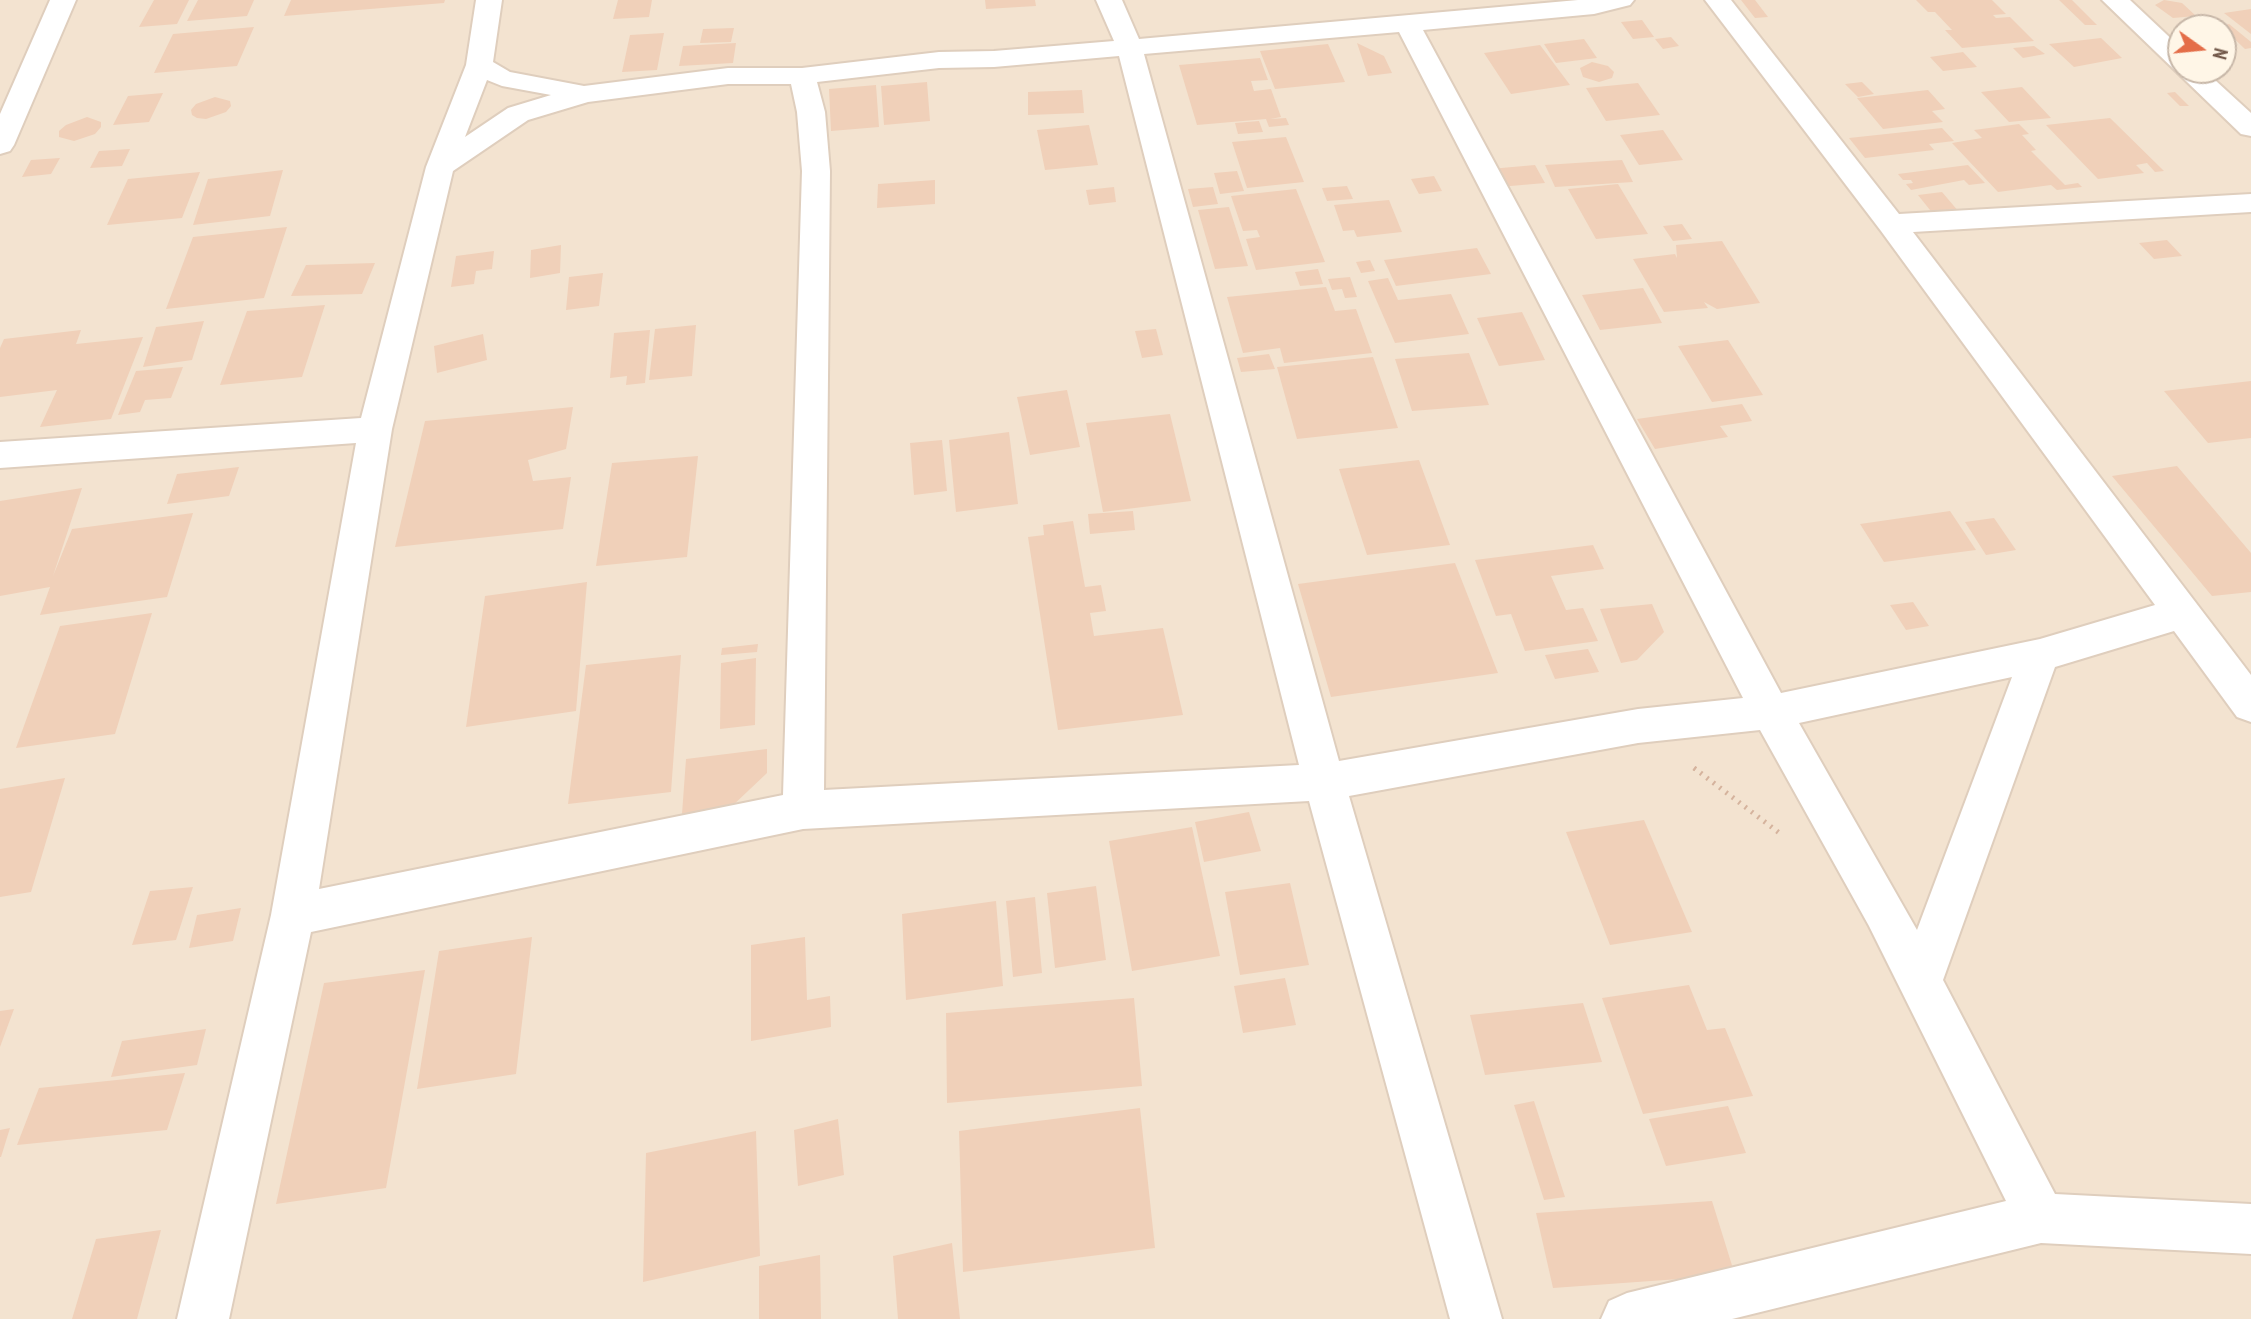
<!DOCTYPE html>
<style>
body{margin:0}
#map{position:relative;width:2251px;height:1319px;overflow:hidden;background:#fcf2e1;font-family:"PT Sans Narrow",sans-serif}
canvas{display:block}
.north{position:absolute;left:2167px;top:14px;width:70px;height:70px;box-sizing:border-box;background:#fff6e7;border:2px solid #c7b7a8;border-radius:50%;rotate:105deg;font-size:19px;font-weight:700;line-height:28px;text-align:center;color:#725849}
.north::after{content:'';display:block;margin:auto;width:24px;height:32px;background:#e46d48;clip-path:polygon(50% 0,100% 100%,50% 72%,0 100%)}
</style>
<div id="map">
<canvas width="2251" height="1319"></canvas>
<div class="north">N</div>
</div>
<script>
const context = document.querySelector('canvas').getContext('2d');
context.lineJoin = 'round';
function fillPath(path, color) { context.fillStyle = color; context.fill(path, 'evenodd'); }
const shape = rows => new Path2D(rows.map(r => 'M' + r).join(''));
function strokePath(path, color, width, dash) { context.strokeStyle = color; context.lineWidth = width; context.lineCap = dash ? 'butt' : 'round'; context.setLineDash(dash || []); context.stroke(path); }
fillPath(shape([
 [0,0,2251,0,2251,1319,0,1319],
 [2181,28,2223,28,2223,70,2181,70]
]), '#f3e3d0');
fillPath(shape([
 [154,0,189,0,177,24,139,27],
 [198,0,254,0,247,16,187,21],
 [291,0,445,0,444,3,284,16],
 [618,0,652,0,649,17,613,19],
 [985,0,1035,0,1036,6,986,9],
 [1741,0,1755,0,1768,17,1755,18],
 [1916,0,1992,0,2006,14,1993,15,1996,18,2010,17,2034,41,1962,48,1945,30,1952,30,1935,12,1928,12],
 [2059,0,2072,0,2097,25,2085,25],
 [2164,0,2182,3,2196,16,2173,18,2155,5],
 [2251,9,2251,34,2224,13],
 [1642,20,1654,37,1633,39,1621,22],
 [2229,24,2251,42,2251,48,2245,49,2223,28,2217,28],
 [254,27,237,66,154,73,173,34],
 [734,28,731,42,700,43,703,29],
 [664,33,657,70,622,72,630,35],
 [1671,37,1679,46,1663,49,1655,39],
 [2101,38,2122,58,2074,67,2049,44],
 [1584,39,1597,58,1556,63,1544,44],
 [736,43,733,63,679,66,683,46],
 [1357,43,1384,56,1392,73,1368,76],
 [1328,44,1345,82,1275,89,1260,51],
 [1540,45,1570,85,1511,94,1484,53],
 [2034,46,2045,54,2023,58,2013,48],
 [1963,52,1977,67,1943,71,1930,57],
 [1260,58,1268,80,1251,81,1254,91,1271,89,1281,117,1270,119,1286,118,1289,125,1269,127,1266,119,1197,125,1179,65],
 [1592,62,1608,66,1614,72,1612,78,1599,82,1583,77,1580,68],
 [927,82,930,121,884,125,881,86],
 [1862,82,1874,94,1858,97,1845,84],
 [1638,83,1660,115,1606,121,1586,88],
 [876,85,879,127,831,131,829,89],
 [2022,87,2051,118,2009,122,1981,92],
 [1082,90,1084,113,1028,115,1028,92],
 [1928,90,1945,109,1932,111,1943,122,1883,129,1857,98],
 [2175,92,2189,106,2180,106,2167,93],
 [163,93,149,122,113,125,128,96],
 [215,97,230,101,231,106,226,112,206,119,197,118,192,115,191,110,196,104],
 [87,117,101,122,101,127,95,134,74,141,59,137,59,131,66,125],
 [2110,118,2164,171,2155,172,2147,163,2136,165,2144,173,2098,179,2046,125],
 [1259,121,1263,132,1238,134,1235,123],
 [2019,124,2029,134,2022,135,2036,150,2031,151,2065,185,2078,183,2082,187,2057,190,2051,185,1998,192,1952,143,1982,138,1974,130],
 [1089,125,1098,165,1045,170,1037,130],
 [1942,128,1954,141,1929,144,1934,150,1865,158,1849,138],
 [1663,130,1683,160,1639,165,1620,135],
 [1286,137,1304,182,1247,188,1232,142],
 [130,149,122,166,90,168,99,151],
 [60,158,51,174,22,177,31,160],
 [1622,160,1633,182,1555,187,1545,165],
 [1535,165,1545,183,1499,187,1490,169],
 [1968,165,1985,183,1969,185,1964,180,1911,190,1906,184,1913,183,1911,180,1903,180,1898,174],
 [283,170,270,216,193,225,208,179],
 [1237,171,1244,191,1220,194,1214,173],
 [200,172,182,218,107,225,128,179],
 [1434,176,1442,191,1419,194,1411,179],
 [935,180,935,204,877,208,878,184],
 [1618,184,1648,234,1596,239,1568,189],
 [1347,186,1353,199,1327,201,1322,188],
 [1114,187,1116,202,1089,205,1086,190],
 [1213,187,1218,204,1193,207,1188,189],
 [1296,189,1325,262,1256,270,1246,239,1260,237,1257,230,1243,231,1231,196],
 [1942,192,1959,212,1934,215,1918,195],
 [1389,200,1402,232,1357,237,1354,230,1343,231,1334,205],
 [1229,207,1248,266,1215,269,1198,210],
 [1682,224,1692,239,1673,241,1663,226],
 [287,227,264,298,166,309,193,237],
 [2167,240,2182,256,2154,259,2139,243],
 [1722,241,1760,303,1717,309,1704,302,1708,308,1664,312,1633,259,1675,254,1677,258,1676,245],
 [561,245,560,273,530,278,531,250],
 [1477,248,1491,274,1396,286,1384,260],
 [494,251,492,269,476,271,474,284,451,287,456,256],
 [1370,260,1375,271,1361,273,1356,262],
 [375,263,362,294,291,296,306,265],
 [1318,269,1323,284,1300,286,1295,272],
 [603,273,599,306,566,310,569,277],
 [1350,277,1357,297,1345,298,1342,289,1332,290,1328,279],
 [1388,278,1398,300,1451,294,1469,334,1395,343,1368,281],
 [1326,287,1335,311,1356,309,1372,353,1284,363,1280,348,1243,353,1227,297],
 [1643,288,1662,323,1600,330,1582,295],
 [325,305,302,377,220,385,247,311],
 [1522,312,1545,360,1499,366,1477,318],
 [204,321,192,360,143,367,156,327],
 [696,325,692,376,649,380,655,329],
 [1156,329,1163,355,1142,358,1135,331],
 [81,330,76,344,143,337,111,419,40,427,57,390,0,397,0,348,4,339],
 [650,330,645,383,626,385,627,376,610,378,614,333],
 [483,334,487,360,437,373,434,346],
 [1728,340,1763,395,1712,402,1678,346],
 [1469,353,1489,405,1412,411,1395,359],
 [1269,354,1275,369,1241,372,1237,358],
 [1373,357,1398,428,1297,439,1277,367],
 [183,367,171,398,145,400,140,412,118,415,136,371],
 [2251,381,2251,438,2208,443,2164,391],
 [1067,390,1080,447,1030,455,1017,397],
 [1742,404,1752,421,1720,426,1728,437,1655,449,1637,419],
 [573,407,566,449,528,460,533,481,571,477,563,529,395,547,425,421],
 [1170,414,1191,501,1103,512,1086,423],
 [1009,432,1018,504,956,512,949,440],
 [942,440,947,491,914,495,910,443],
 [698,456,687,557,596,566,612,463],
 [1419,460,1450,545,1367,555,1339,469],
 [2177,466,2251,553,2251,592,2212,596,2112,476],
 [239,467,229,496,167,504,177,474],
 [82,488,53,576,72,529,193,513,167,597,40,615,50,587,0,596,0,501],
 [1133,511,1135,530,1090,534,1088,514],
 [1950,511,1976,550,1884,562,1860,524],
 [1994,518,2016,550,1986,555,1965,522],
 [1073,521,1085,587,1101,585,1106,611,1090,613,1094,636,1163,628,1183,715,1058,730,1028,537,1044,535,1043,525],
 [1593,545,1604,569,1551,576,1566,610,1583,608,1598,641,1525,651,1511,614,1496,616,1475,560],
 [1455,563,1498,673,1331,697,1298,584],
 [587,582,576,711,466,727,485,596],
 [1913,602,1929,626,1906,630,1890,605],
 [1652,604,1664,632,1637,660,1621,663,1600,609],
 [152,613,115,734,16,748,60,626],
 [758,644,757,652,721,655,722,648],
 [1588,649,1599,672,1555,679,1545,655],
 [681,655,671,792,568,804,586,665],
 [756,658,755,725,720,729,721,663],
 [767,749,767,773,730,808,682,814,686,759],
 [65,778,31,892,0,897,0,789],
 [1249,812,1261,851,1204,862,1195,822],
 [1644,820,1692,932,1610,945,1566,832],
 [1192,827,1220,956,1132,971,1109,841],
 [1290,883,1309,965,1240,975,1225,892],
 [1096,886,1106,960,1055,968,1047,893],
 [193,887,176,940,132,945,150,891],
 [1035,897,1042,973,1013,977,1006,901],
 [996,901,1003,986,906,1000,902,914],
 [241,908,233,941,189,948,197,915],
 [532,937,516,1074,417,1089,439,951],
 [805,937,807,1000,830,996,831,1027,751,1041,751,945],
 [425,970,386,1188,276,1204,324,983],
 [1285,978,1296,1025,1243,1033,1234,986],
 [1689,985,1707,1030,1725,1028,1753,1096,1643,1114,1602,998],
 [1134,998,1142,1086,947,1103,946,1013],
 [1583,1003,1602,1062,1485,1075,1470,1015],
 [14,1009,0,1047,0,1011],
 [206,1029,197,1065,111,1077,122,1041],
 [185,1073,167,1130,17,1145,39,1088],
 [1534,1101,1565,1197,1544,1200,1514,1105],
 [1728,1106,1746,1153,1666,1166,1649,1119],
 [1140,1108,1155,1248,963,1272,959,1131],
 [838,1119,844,1175,798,1186,794,1130],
 [10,1128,1,1157,0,1157,0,1130],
 [756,1131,760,1256,643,1282,646,1153],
 [1712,1201,1735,1275,1553,1288,1536,1213],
 [161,1230,137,1319,72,1319,96,1239],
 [952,1243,960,1319,898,1319,893,1256],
 [820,1255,821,1319,759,1319,759,1266]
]), '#f0d0b9');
const minor = shape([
 [50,0,76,0,14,145,10,151,0,154,0,114,50,0],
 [476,0,502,0,493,62,510,72,584,86,728,68,802,68,939,52,994,51,1114,41,1096,0,1122,0,1139,39,1578,0,1634,0,1630,5,1594,14,1423,30,1781,693,2040,639,2155,605,1881,231,1705,0,1731,0,1899,214,2251,194,2251,212,1913,232,2251,675,2251,722,2237,717,2174,631,2055,667,1943,980,2055,1194,2251,1204,2251,1254,2041,1243,1732,1319,1601,1319,1609,1301,1627,1293,2006,1201,1869,926,1760,730,1638,743,1349,796,1502,1319,1450,1319,1309,801,803,829,311,932,229,1319,177,1319,271,915,356,443,0,468,0,442,361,418,426,167,466,65,476,0],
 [1399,32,1743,698,1638,709,1339,761,1144,54,1399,32],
 [1119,56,1299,765,824,790,830,171,825,112,817,82,939,68,994,67,1119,56],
 [487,80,502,86,551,95,508,108,465,137,487,80],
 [728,84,791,84,797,112,802,171,783,795,319,889,392,429,453,171,528,120,588,102,728,84],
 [2012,677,1917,930,1799,723,2012,677],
 [2102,0,2130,0,2181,48,2181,70,2204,70,2251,113,2251,136,2241,134,2102,0]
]);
strokePath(minor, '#dfcebd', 4);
strokePath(shape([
 [1694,768,1697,770]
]), '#d5b39d', 4.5, [2, 5]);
strokePath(shape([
 [1694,768,1782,835]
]), '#d5b39d', 5, [2, 6]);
fillPath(minor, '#fff');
</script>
